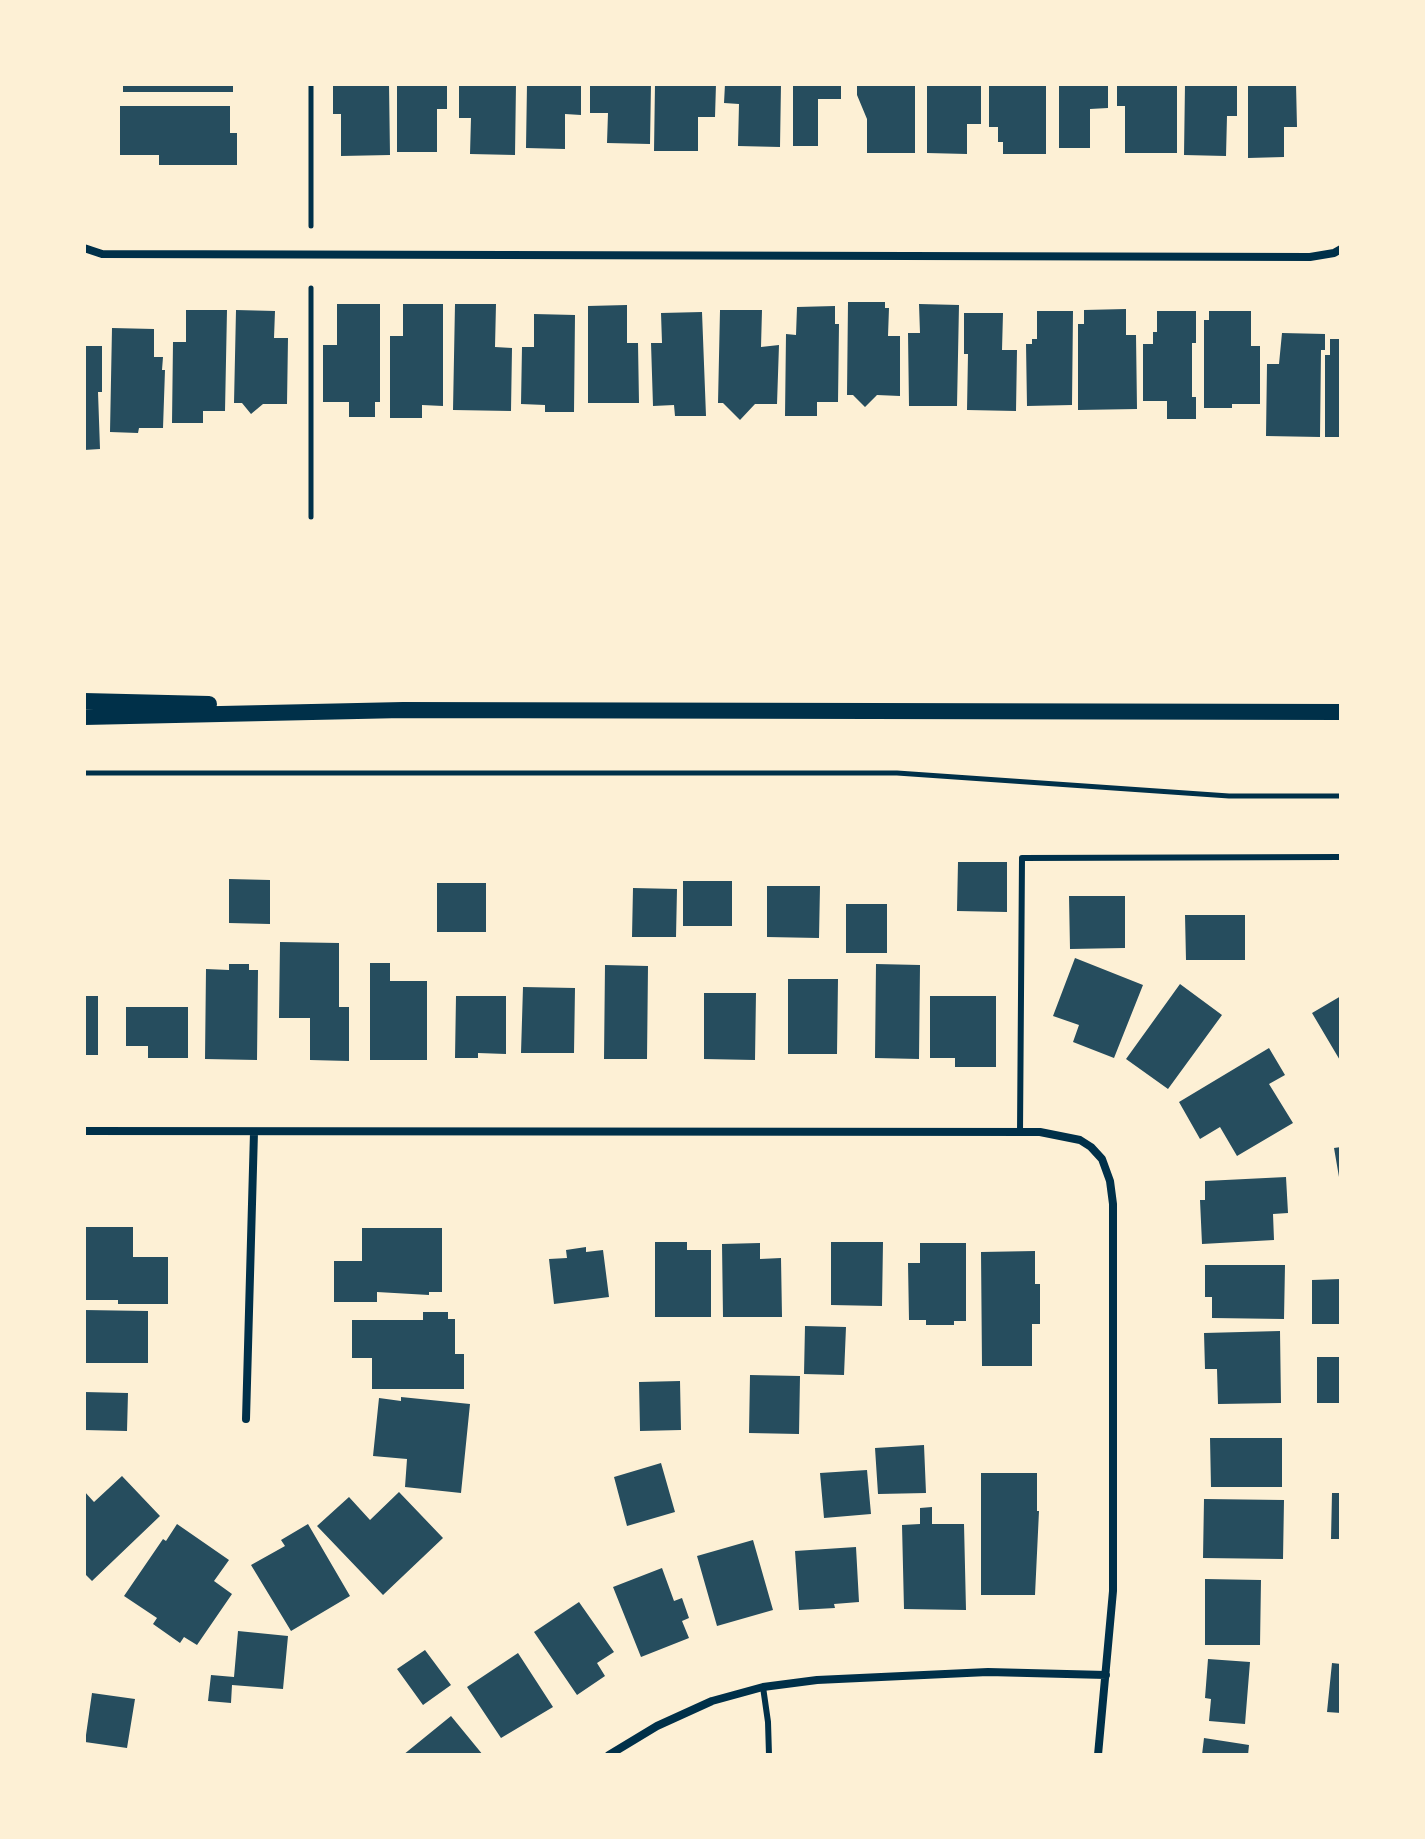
<!DOCTYPE html>
<style>
body{margin:0}
#map{position:relative;width:1425px;height:1839px;overflow:hidden;background:#fdf0d5;font-family:"Source Sans 3",sans-serif}
canvas{display:block}
.frame{position:absolute;inset:0;border:86px solid #fdf0d5;pointer-events:none}
</style>
<div id="map">
<canvas width="1425" height="1839"></canvas>
<div class="frame"></div>
</div>
<script>
const context = document.querySelector('canvas').getContext('2d');
context.lineJoin = 'round';
function fillPath(path, color) { context.fillStyle = color; context.fill(path, 'evenodd'); }
const shape = rows => new Path2D(rows.map(r => 'M' + r).join(''));
function strokePath(path, color, width, dash) { context.strokeStyle = color; context.lineWidth = width; context.lineCap = dash ? 'butt' : 'round'; context.setLineDash(dash || []); context.stroke(path); }
fillPath(shape([
 [123,84,233,84,233,92,123,92],
 [333,84,389,84,390,155,341,156,341,114,333,114],
 [397,84,447,84,447,109,437,109,437,152,397,152],
 [459,84,516,84,515,155,470,154,471,118,459,118],
 [527,84,581,84,581,115,565,114,565,149,526,148],
 [590,84,651,84,650,144,607,143,608,113,590,113],
 [655,84,716,84,715,117,698,117,698,151,654,151],
 [725,84,781,84,780,147,738,146,739,104,724,103],
 [793,84,841,84,841,99,818,99,818,146,793,146],
 [857,84,915,84,915,153,867,153,867,119,857,95],
 [927,84,981,84,981,124,967,124,967,154,927,153],
 [989,84,1046,84,1046,154,1003,154,1003,142,998,142,998,127,989,127],
 [1059,84,1108,84,1108,108,1090,109,1090,148,1059,148],
 [1117,84,1177,84,1177,153,1125,153,1125,106,1117,106],
 [1185,84,1237,84,1237,116,1227,116,1226,156,1184,155],
 [1248,84,1296,84,1297,127,1284,127,1284,157,1248,158],
 [120,106,230,106,230,133,237,133,237,165,159,165,159,155,120,155],
 [848,302,885,302,885,308,889,308,888,336,900,336,900,396,877,395,865,407,853,395,847,395],
 [337,304,380,304,380,402,375,402,375,417,349,417,349,402,323,402,323,345,337,345],
 [403,304,443,304,443,406,422,405,422,418,390,418,390,336,403,336],
 [455,304,496,304,495,347,512,348,511,411,453,410],
 [919,304,959,305,957,406,909,406,908,333,920,333],
 [627,305,627,343,638,343,639,403,588,403,588,306],
 [835,306,835,324,839,324,838,402,817,402,817,416,785,416,786,334,796,335,797,307],
 [1126,309,1126,335,1136,335,1137,409,1078,410,1078,324,1084,324,1084,310],
 [186,310,227,310,225,411,203,411,203,423,172,423,173,342,186,342],
 [236,310,275,311,274,338,288,338,287,404,263,404,251,414,242,403,234,403],
 [720,310,762,310,761,347,779,345,777,404,755,404,740,420,723,403,718,403],
 [1037,311,1073,311,1072,405,1027,406,1026,344,1032,344,1032,339,1037,339],
 [1157,311,1196,311,1196,343,1192,343,1192,397,1196,397,1196,419,1167,419,1167,401,1143,401,1143,344,1153,344,1153,332,1157,332],
 [1209,311,1251,311,1251,346,1260,346,1260,404,1232,404,1232,408,1204,408,1204,320,1209,320],
 [702,312,706,416,675,416,674,405,653,406,651,343,662,343,661,313],
 [964,313,1003,313,1002,350,1017,350,1016,411,967,410,968,354,964,354],
 [534,314,575,315,574,412,545,412,545,405,521,404,522,347,534,347],
 [112,328,154,329,154,357,163,357,162,370,165,370,163,428,139,428,138,433,110,432],
 [1282,333,1325,334,1325,350,1321,350,1320,437,1266,436,1267,364,1279,364],
 [1330,339,1341,339,1341,437,1325,437,1325,355,1330,355],
 [84,346,102,346,102,392,98,392,100,449,84,450],
 [958,862,1007,862,1007,912,957,911],
 [229,879,270,880,270,924,229,923],
 [683,881,732,881,732,926,683,926],
 [437,883,486,883,486,932,437,932],
 [767,886,820,886,819,938,767,937],
 [633,888,677,889,676,937,632,937],
 [1069,896,1125,896,1125,948,1070,949],
 [846,904,887,904,887,953,846,953],
 [1185,915,1245,915,1245,960,1186,960],
 [280,942,339,943,339,1007,349,1007,349,1061,310,1060,310,1018,279,1018],
 [1075,958,1143,985,1114,1058,1073,1042,1079,1025,1053,1016],
 [370,963,390,963,390,981,427,981,427,1060,370,1060],
 [229,964,249,964,249,970,258,970,257,1060,205,1059,206,969,229,970],
 [876,964,920,965,919,1059,875,1058],
 [605,965,648,966,647,1059,604,1059],
 [788,979,838,979,837,1054,788,1054],
 [1180,984,1222,1015,1168,1089,1126,1059],
 [523,987,575,988,574,1053,521,1053],
 [704,993,756,993,755,1060,704,1059],
 [84,996,98,996,98,1055,84,1055],
 [456,996,506,996,506,1054,478,1053,478,1058,455,1058],
 [930,996,996,996,996,1067,955,1067,955,1058,930,1058],
 [1341,996,1341,1062,1312,1013],
 [126,1007,188,1007,188,1058,148,1058,148,1046,126,1046],
 [1269,1048,1285,1075,1269,1084,1293,1123,1237,1156,1220,1127,1200,1139,1179,1102],
 [1341,1147,1341,1177,1339,1177,1334,1148],
 [1286,1177,1288,1213,1273,1214,1274,1240,1202,1244,1200,1200,1205,1200,1205,1181],
 [84,1227,133,1227,133,1257,168,1257,168,1304,118,1304,118,1300,84,1300],
 [362,1228,442,1228,442,1292,429,1292,429,1295,377,1292,377,1302,334,1302,334,1261,362,1261],
 [655,1242,687,1242,687,1250,711,1250,711,1317,655,1317],
 [831,1242,883,1242,882,1306,831,1305],
 [760,1243,760,1259,781,1258,782,1317,723,1317,722,1244],
 [920,1243,966,1243,966,1321,954,1321,954,1325,926,1325,926,1320,909,1320,908,1263,920,1263],
 [586,1247,586,1252,603,1250,609,1297,554,1304,549,1259,567,1258,566,1250],
 [1035,1251,1035,1284,1040,1284,1040,1324,1032,1324,1032,1366,982,1366,981,1252],
 [1205,1265,1285,1265,1284,1319,1212,1318,1212,1297,1205,1297],
 [1341,1279,1341,1324,1312,1324,1312,1280],
 [84,1310,148,1311,148,1363,84,1363],
 [423,1312,448,1312,448,1319,455,1319,455,1354,464,1354,464,1389,372,1389,372,1358,352,1358,352,1320,423,1320],
 [805,1326,846,1327,844,1375,804,1374],
 [1280,1331,1281,1403,1218,1404,1217,1369,1205,1369,1204,1333],
 [1317,1357,1341,1357,1341,1403,1317,1403],
 [750,1375,800,1376,799,1434,749,1433],
 [680,1381,681,1430,640,1431,639,1382],
 [84,1392,128,1393,127,1431,84,1430],
 [401,1397,470,1404,461,1493,405,1487,407,1459,373,1456,379,1398,401,1401],
 [1210,1438,1282,1438,1282,1487,1211,1487],
 [924,1445,926,1493,878,1494,875,1448],
 [661,1463,675,1512,627,1526,614,1477],
 [867,1470,871,1514,824,1518,820,1473],
 [981,1473,1037,1473,1037,1511,1039,1511,1035,1595,981,1595],
 [122,1476,160,1516,92,1581,84,1573,84,1491,94,1502],
 [399,1492,443,1538,383,1595,317,1526,349,1497,370,1520],
 [1332,1493,1341,1493,1341,1539,1331,1539],
 [1204,1499,1284,1500,1283,1559,1203,1558],
 [932,1507,932,1524,964,1524,966,1610,904,1609,902,1525,920,1524,920,1508],
 [177,1524,229,1560,214,1581,232,1594,197,1645,184,1637,180,1643,153,1624,157,1618,124,1596,163,1539,166,1541],
 [308,1524,350,1596,291,1631,251,1565,285,1546,281,1540],
 [753,1540,773,1610,717,1626,697,1556],
 [856,1547,859,1602,834,1604,835,1608,799,1610,795,1551],
 [662,1568,674,1601,682,1598,689,1618,682,1621,689,1638,641,1657,613,1587],
 [1205,1579,1261,1580,1260,1645,1205,1645],
 [579,1602,614,1652,597,1663,605,1676,577,1695,534,1632],
 [238,1631,288,1636,283,1689,232,1685,231,1703,208,1701,211,1675,234,1677],
 [425,1650,451,1685,423,1705,397,1669],
 [518,1653,553,1707,501,1738,467,1687],
 [1208,1659,1250,1662,1245,1724,1209,1721,1211,1699,1205,1698],
 [1332,1663,1341,1664,1341,1713,1327,1712],
 [92,1693,135,1699,127,1748,85,1742],
 [451,1716,483,1755,403,1755],
 [1204,1738,1249,1745,1248,1755,1202,1755]
]), '#264d5e');
strokePath(shape([
 [311,84,311,226],
 [311,517,311,288],
 [84,773,897,773,1229,796,1341,796]
]), '#003049', 5);
strokePath(shape([
 [1020,1132,1022,858,1341,857],
 [763,1687,768,1722,769,1755]
]), '#003049', 6);
strokePath(shape([
 [84,248,102,254,1310,257,1334,253,1341,249],
 [84,1131,1040,1132,1080,1140,1091,1147,1102,1159,1110,1181,1113,1204,1113,1591,1098,1755],
 [246,1419,254,1132],
 [609,1755,657,1726,712,1701,763,1687,817,1680,988,1672,1106,1675]
]), '#003049', 8);
strokePath(shape([
 [84,701,209,704],
 [84,717,403,710,1341,712]
]), '#003049', 16);
</script>
